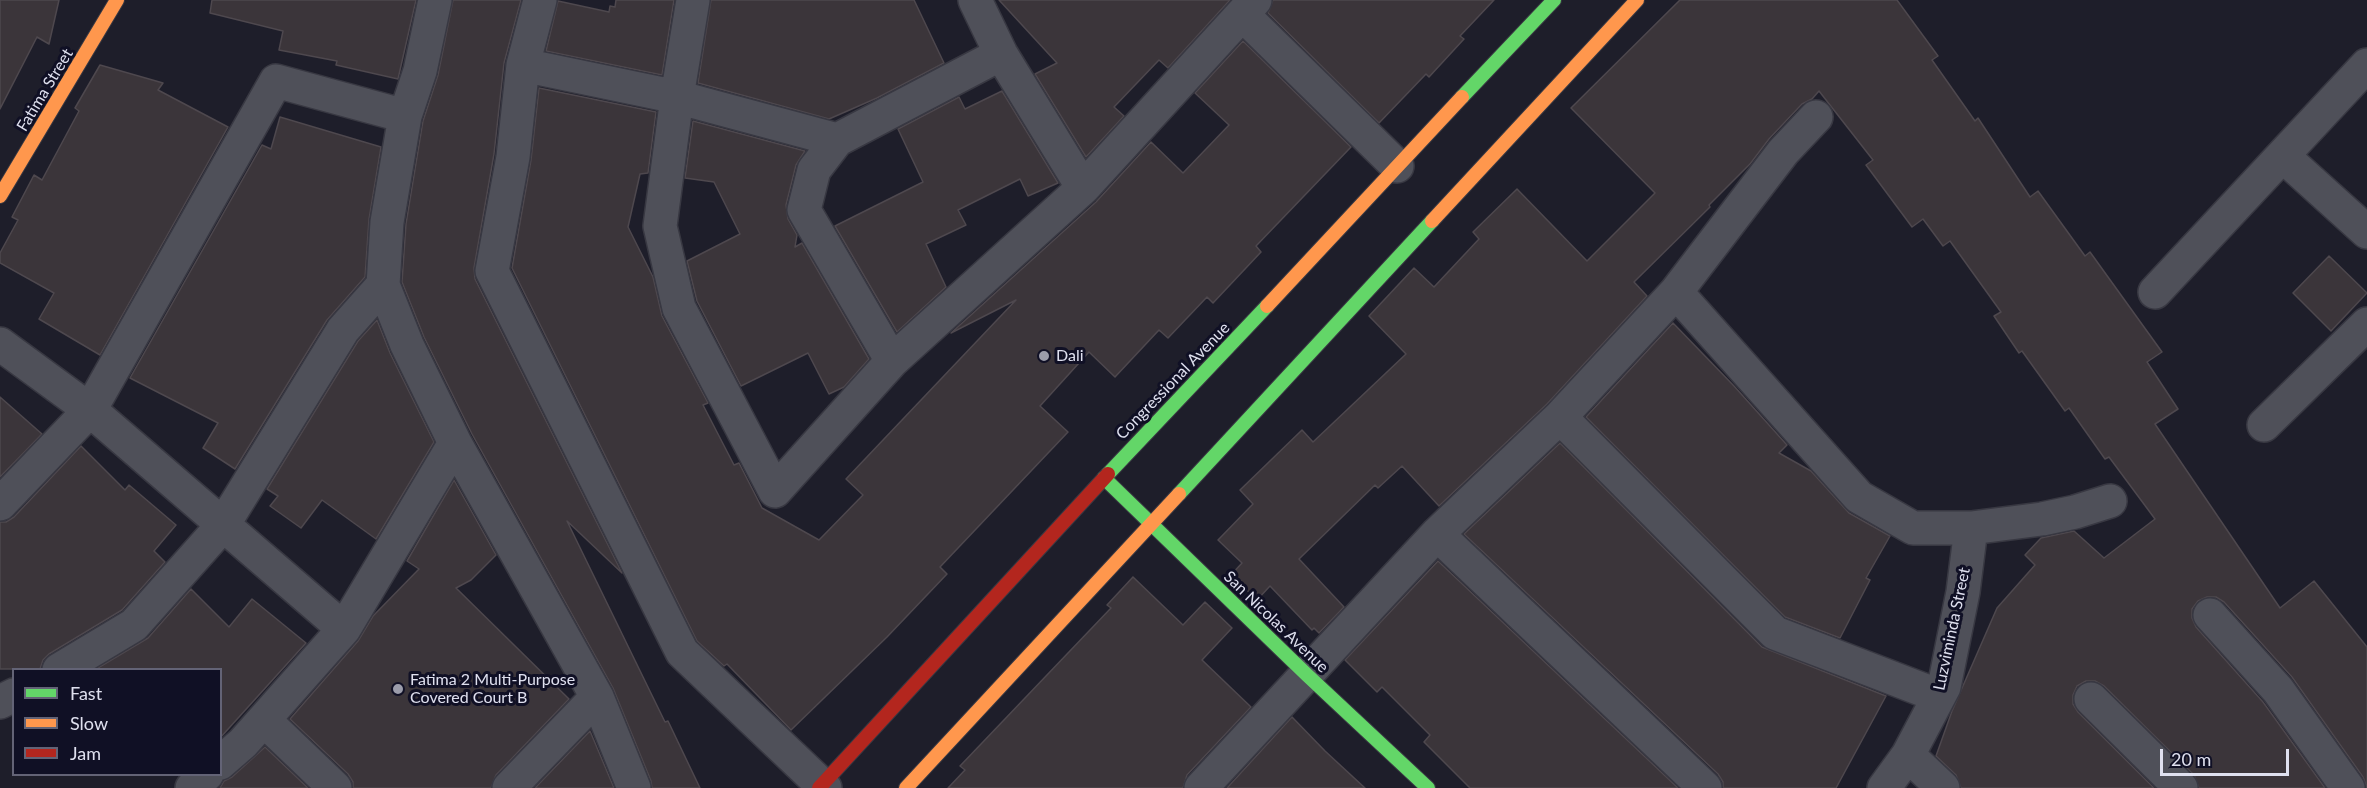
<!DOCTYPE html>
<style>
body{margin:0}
#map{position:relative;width:2367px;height:788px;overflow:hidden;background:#1e1e2a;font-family:Lato,sans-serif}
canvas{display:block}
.legend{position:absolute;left:12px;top:668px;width:210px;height:108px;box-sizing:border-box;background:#101025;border:2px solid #636376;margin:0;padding:8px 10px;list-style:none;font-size:18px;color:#dfe0ef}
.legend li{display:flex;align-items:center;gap:12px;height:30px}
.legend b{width:30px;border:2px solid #636376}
.scale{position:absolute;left:2160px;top:749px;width:129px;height:27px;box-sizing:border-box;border:3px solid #dfe0ef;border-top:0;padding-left:8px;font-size:18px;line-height:21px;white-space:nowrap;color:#dfe0ef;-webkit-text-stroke:4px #101025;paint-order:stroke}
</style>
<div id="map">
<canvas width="2367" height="788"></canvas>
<ul class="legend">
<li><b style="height:8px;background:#63d668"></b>Fast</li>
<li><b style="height:8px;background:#ff974d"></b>Slow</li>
<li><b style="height:8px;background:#b3261e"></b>Jam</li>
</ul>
<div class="scale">20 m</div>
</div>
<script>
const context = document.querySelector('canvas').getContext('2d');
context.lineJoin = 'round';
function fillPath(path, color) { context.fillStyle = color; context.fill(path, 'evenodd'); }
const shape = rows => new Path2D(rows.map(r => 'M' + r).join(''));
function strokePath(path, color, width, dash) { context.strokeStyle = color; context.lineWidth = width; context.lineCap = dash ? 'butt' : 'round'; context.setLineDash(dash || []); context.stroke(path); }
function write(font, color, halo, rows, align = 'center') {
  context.font = font + ' Lato,sans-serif'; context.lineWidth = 6; context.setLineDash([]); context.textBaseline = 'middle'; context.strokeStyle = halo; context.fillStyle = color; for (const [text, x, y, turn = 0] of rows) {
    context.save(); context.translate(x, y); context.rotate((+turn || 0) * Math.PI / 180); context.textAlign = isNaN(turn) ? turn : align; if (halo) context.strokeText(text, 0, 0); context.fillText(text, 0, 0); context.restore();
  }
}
const building = shape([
 [0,0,59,0,49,44,37,37,0,109,0,0],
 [212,0,416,0,398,79,336,65,337,61,279,50,283,31,210,13,212,0],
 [453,0,521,0,504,63,494,154,474,268,475,279,622,573,567,521,665,722,668,721,700,788,652,788,651,781,613,688,472,434,424,337,402,282,406,224,423,121,438,75,453,0],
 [616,0,674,0,662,75,546,51,558,1,609,12,610,6,615,7,616,0],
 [711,0,914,0,944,63,877,98,829,119,698,83,711,0],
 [999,0,1230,0,1168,68,1159,60,1114,107,1124,116,1086,157,1035,74,1057,63,999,0],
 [1273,0,1494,0,1460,36,1464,39,1429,77,1426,74,1379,123,1268,13,1273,0],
 [1680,0,1897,0,1938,56,1932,60,1975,121,1978,118,2030,197,2038,191,2085,256,2090,252,2162,352,2147,362,2178,409,2155,424,2280,608,2314,581,2367,647,2367,788,2363,777,2292,677,2224,602,2216,597,2207,597,2198,601,2192,609,2192,618,2196,627,2263,702,2325,788,2199,788,2194,775,2104,686,2095,681,2086,681,2077,686,2073,695,2073,704,2078,712,2154,788,1961,788,1956,775,1936,756,1952,711,1997,608,2035,565,2025,555,2041,538,2074,531,2104,558,2155,519,2109,457,2105,459,2069,408,2065,411,2022,351,2019,353,1994,316,2001,312,1950,241,1943,246,1923,219,1912,227,1866,165,1873,160,1819,91,1812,99,1802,104,1769,139,1750,164,1709,205,1710,207,1634,282,1647,296,1547,404,1439,506,1402,466,1378,488,1375,485,1299,559,1344,607,1319,633,1314,628,1312,630,1270,586,1257,600,1231,575,1242,563,1218,540,1253,504,1240,490,1302,430,1313,442,1406,354,1369,316,1414,268,1434,287,1479,239,1473,232,1517,189,1587,261,1655,193,1571,108,1680,0],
 [1243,41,1351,147,1256,246,1261,252,1213,303,1207,297,1168,338,1159,330,1115,377,1089,352,1040,406,1068,432,940,567,947,574,887,637,791,730,727,664,724,666,697,641,512,268,531,160,539,88,656,112,648,173,640,174,628,227,653,277,662,316,708,403,703,405,734,465,739,463,762,508,819,540,863,495,846,479,1016,300,951,333,1096,202,1151,142,1183,173,1229,125,1195,93,1243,41],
 [100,65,163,83,158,90,228,127,100,355,39,319,54,293,0,263,0,253,18,220,12,217,34,175,42,180,79,111,75,108,100,65],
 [1002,91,1058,183,1028,196,1020,179,958,210,966,225,926,244,946,287,897,332,835,226,923,182,898,129,959,97,965,109,1002,91],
 [280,117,381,147,369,219,365,277,327,320,235,469,203,448,218,423,130,378,262,145,271,149,280,117],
 [693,121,805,151,796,165,786,205,788,219,797,235,795,247,802,243,869,359,844,387,829,394,808,353,741,386,697,301,687,261,740,234,714,182,685,178,693,121],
 [2329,256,2367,293,2331,331,2293,293,2329,256],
 [377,320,390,353,434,442,376,539,322,500,301,528,270,506,278,496,267,489,358,341,377,320],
 [1673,323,1734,386,1787,445,1779,453,1811,471,1849,513,1890,536,1866,578,1870,580,1840,638,1785,617,1586,417,1673,323],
 [0,397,42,434,0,477,0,397],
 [1560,443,1762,647,1886,696,1836,788,1723,788,1723,782,1718,774,1464,534,1560,443],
 [81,446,125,490,129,485,176,525,154,551,165,562,122,610,49,654,43,660,40,669,0,669,0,522,6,522,14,517,81,446],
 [454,480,496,555,471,580,456,588,569,699,496,775,491,788,353,788,353,782,348,774,290,719,358,641,373,616,419,569,407,561,454,480],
 [1438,561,1678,788,1470,788,1424,742,1430,735,1382,687,1377,692,1345,660,1438,561],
 [1133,577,1183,625,1205,602,1232,628,1202,660,1251,707,1187,775,1183,788,948,788,965,770,960,766,1111,608,1107,605,1133,577],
 [191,589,229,627,252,599,306,643,220,738,220,669,96,669,148,638,191,589],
 [1292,717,1325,751,1365,788,1227,788,1292,717],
 [590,731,614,788,535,788,590,731],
 [265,747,308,788,220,788,224,781,232,777,265,747]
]);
fillPath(building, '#3b353a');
strokePath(building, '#4e484e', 1.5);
const street = shape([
 [540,0,523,65,513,157,492,271,682,652,825,788],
 [693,0,677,97,660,226,679,308,775,491,892,361,1083,188,1255,0],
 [975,0,1001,54,1083,188],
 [1243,15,1397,166],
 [523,65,677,97,837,140],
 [2284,157,2367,232],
 [383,285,407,345,455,443,597,697,634,788],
 [1676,292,1859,497,1913,528,1971,528,2042,519,2075,512,2110,501],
 [2155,292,2367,65],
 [0,344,90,410,344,629],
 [892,361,804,210,814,170,837,140,1001,54],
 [1560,417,1775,633,1939,696],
 [2264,425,2367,324],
 [0,504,90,410,276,81,405,116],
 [1437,534,1705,788],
 [2210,615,2278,690,2348,788],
 [59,670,134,625,223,525,343,330,383,285,387,222,405,116,420,71,435,0],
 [2091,699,2181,788],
 [0,702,14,695],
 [264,720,335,788],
 [1908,755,1943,788],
 [220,763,243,743,344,629,455,443],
 [192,788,207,774],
 [509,788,597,697],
 [1201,788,1437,534,1560,417,1676,292,1783,152,1816,117],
 [1884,788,1908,755,1944,687,1963,592,1971,528]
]);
const fast = shape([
 [1462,97,1554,0],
 [1108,474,1267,306],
 [1104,478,1307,675,1428,788],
 [1179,494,1432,221]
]);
const slow = shape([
 [0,196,117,0],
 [1432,221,1637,0],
 [1267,306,1462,97],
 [906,788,1179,494]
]);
const jam = shape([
 [819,788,1108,474]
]);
strokePath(street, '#383842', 36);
strokePath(fast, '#383842', 16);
strokePath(slow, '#383842', 16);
strokePath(jam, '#383842', 16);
strokePath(street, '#4f5059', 33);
strokePath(fast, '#63d668', 14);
strokePath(slow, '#ff974d', 14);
strokePath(jam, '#b3261e', 14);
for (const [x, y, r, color] of [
 [1044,356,6,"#9b9caa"],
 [398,689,6,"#9b9caa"]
]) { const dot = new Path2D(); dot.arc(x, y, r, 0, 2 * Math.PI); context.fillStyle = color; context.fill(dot); strokePath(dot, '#101025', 2); }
write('16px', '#dfe0ef', '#101025', [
 ["Fatima Street",45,90,-59],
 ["Congressional Avenue",1173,381,-46],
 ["San Nicolas Avenue",1276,622,44],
 ["Luzviminda Street",1952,629,-78]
]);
write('16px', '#dfe0ef', '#101025', [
 ["Dali",1056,356],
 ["Fatima 2 Multi-Purpose",410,680],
 ["Covered Court B",410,698]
], 'left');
</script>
